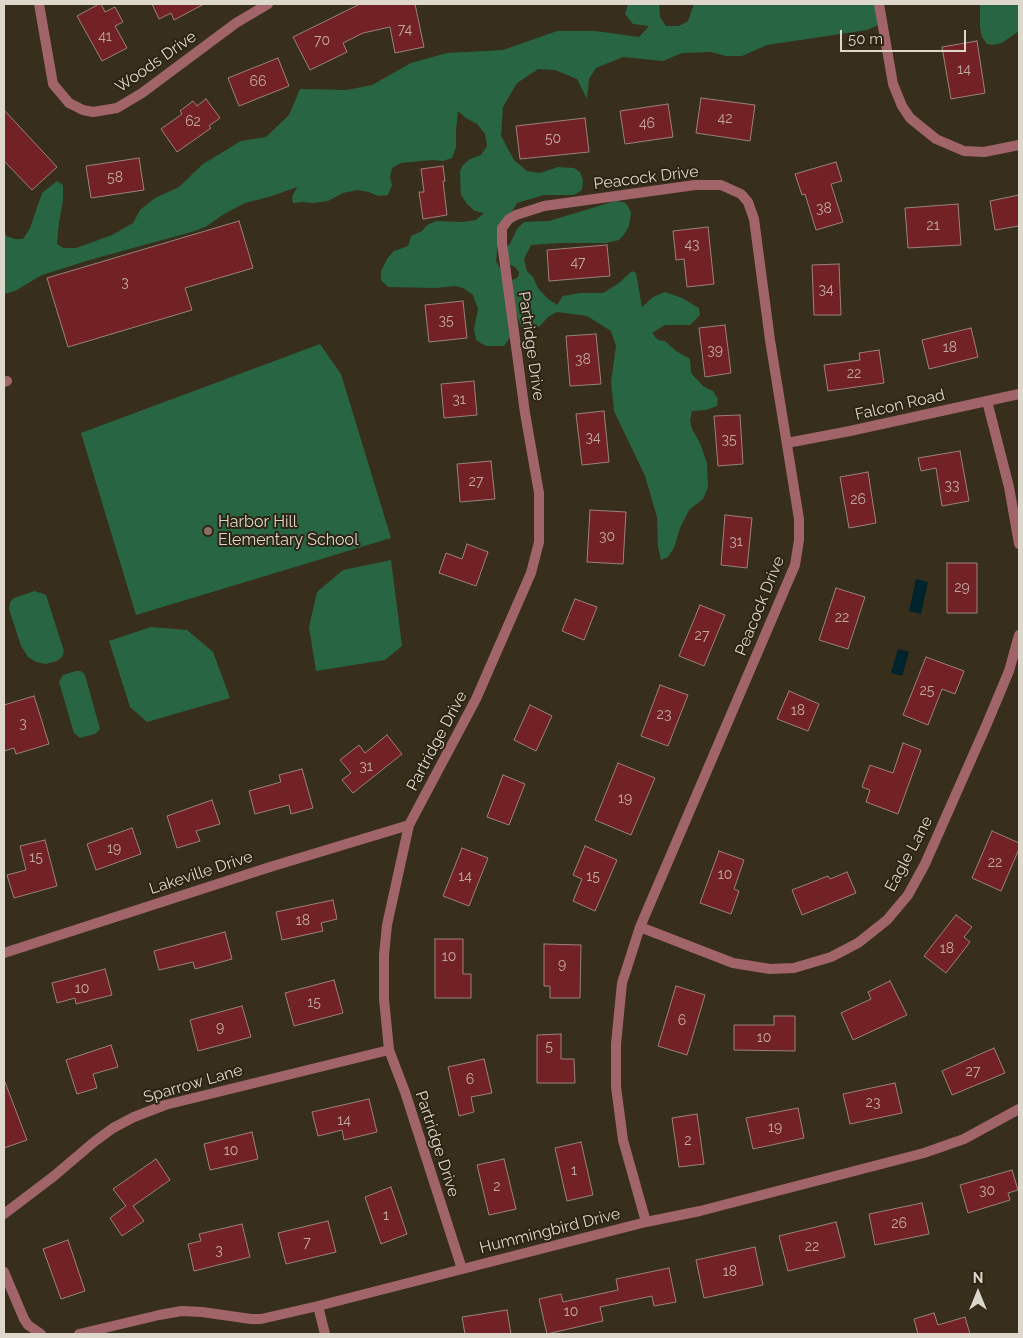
<!DOCTYPE html>
<style>
body{margin:0}
#map{position:relative;width:1023px;height:1338px;overflow:hidden;background:#372e1c;font-family:Raleway,sans-serif}
canvas{display:block}
.frame{position:absolute;inset:0;border:5px solid #ddd7cc;pointer-events:none}
.north{position:absolute;left:953px;top:1268px;width:50px;height:50px;-webkit-text-stroke:4px #2d2413;paint-order:stroke;rotate:0deg;font-size:14px;font-weight:700;line-height:20px;text-align:center;color:#ddd7cc}
.north::after{content:'';display:block;margin:auto;width:18px;height:22px;background:#ddd7cc;clip-path:polygon(50% 0,100% 100%,50% 72%,0 100%)}
.scale{position:absolute;left:840px;top:30px;width:126px;height:22px;box-sizing:border-box;border:2px solid #ddd7cc;border-top:0;padding-left:6px;font-size:15px;line-height:18px;white-space:nowrap;color:#ddd7cc;-webkit-text-stroke:4px #2d2413;paint-order:stroke}
</style>
<div id="map">
<canvas width="1023" height="1338"></canvas>
<div class="frame"></div>
<div class="north">N</div>
<div class="scale">50 m</div>
</div>
<script>
const context = document.querySelector('canvas').getContext('2d');
context.lineJoin = 'round';
function fillPath(path, color) { context.fillStyle = color; context.fill(path, 'evenodd'); }
const shape = rows => new Path2D(rows.map(r => 'M' + r).join(''));
function strokePath(path, color, width, dash) { context.strokeStyle = color; context.lineWidth = width; context.lineCap = dash ? 'butt' : 'round'; context.setLineDash(dash || []); context.stroke(path); }
function write(font, color, halo, rows, align = 'center') {
  context.font = font + ' Raleway,sans-serif'; context.lineWidth = 4; context.setLineDash([]); context.textBaseline = 'middle'; context.strokeStyle = halo; context.fillStyle = color; for (const [text, x, y, turn = 0] of rows) {
    context.save(); context.translate(x, y); context.rotate((+turn || 0) * Math.PI / 180); context.textAlign = isNaN(turn) ? turn : align; if (halo) context.strokeText(text, 0, 0); context.fillText(text, 0, 0); context.restore();
  }
}
fillPath(shape([
 [628,4,659,4,660,17,666,26,679,26,688,21,694,4,879,4,883,23,867,30,767,45,742,56,726,56,711,52,682,53,663,61,623,57,596,68,589,79,587,99,577,79,555,70,538,69,517,83,503,107,501,136,514,160,527,171,540,173,558,167,574,168,580,172,583,180,582,190,574,195,544,195,517,203,511,213,499,237,497,251,496,261,501,270,508,277,513,280,518,277,519,272,515,267,507,263,505,249,510,244,517,229,524,222,549,221,615,201,624,202,628,206,631,213,629,226,623,236,619,240,606,243,559,243,531,245,524,259,527,271,533,277,538,288,547,298,557,305,563,296,580,293,603,293,619,283,632,271,636,273,642,307,653,297,665,292,682,298,699,308,700,315,690,325,665,325,652,333,658,340,665,341,676,351,690,359,691,373,703,386,713,391,718,399,717,406,706,410,692,411,690,421,692,429,700,443,707,463,708,487,703,499,689,510,680,528,674,548,668,557,661,560,658,547,657,517,645,476,614,411,611,382,616,346,611,331,587,316,557,312,548,317,540,326,531,329,522,328,516,313,512,335,504,346,486,346,476,340,474,329,478,309,473,295,463,288,455,286,436,288,388,287,381,280,381,271,387,259,394,251,408,246,411,236,422,231,427,225,436,221,461,222,476,220,484,213,475,211,467,204,461,195,460,172,462,166,470,159,481,155,487,146,485,134,477,124,466,118,458,111,456,130,456,147,452,158,443,161,432,160,401,163,392,168,390,177,392,185,388,195,378,196,369,192,357,190,343,193,328,201,313,203,303,202,293,203,292,197,297,187,272,196,245,203,224,214,207,226,195,231,86,261,42,275,15,291,4,294,4,228,6,236,15,239,23,239,30,228,42,193,57,181,63,185,63,200,59,223,57,244,63,248,76,248,112,235,133,223,140,210,155,198,179,187,203,164,241,141,266,137,289,115,300,89,347,90,372,85,411,63,447,53,503,50,557,31,595,31,639,37,649,26,633,24,625,14],
 [980,4,1019,4,1019,31,1002,43,993,45,987,44,982,37,980,27],
 [320,344,341,374,391,538,136,615,81,433],
 [391,560,402,646,385,660,316,671,309,627,317,592,343,570],
 [35,591,46,595,64,651,62,657,57,661,46,664,36,662,28,657,21,646,9,609,10,602,14,598],
 [151,627,187,630,213,652,230,698,147,722,130,707,109,641],
 [76,671,81,671,85,675,100,729,95,734,80,738,74,733,59,682,63,675]
]), '#286542');
fillPath(shape([
 [916,579,928,582,921,614,909,611],
 [898,649,909,652,902,676,891,673]
]), '#00242d');
const building = shape([
 [99,4,101,4,105,12,115,7,123,22,115,26,127,48,102,61,77,16,99,4],
 [152,4,204,4,174,20,171,13,159,19,152,4],
 [360,4,415,4,424,47,395,53,390,27,363,33,343,43,347,52,310,70,293,37,360,4],
 [977,41,985,93,951,99,942,47,977,41],
 [278,58,289,86,239,106,228,78,278,58],
 [701,98,755,105,750,141,696,133,701,98],
 [206,99,220,118,209,126,211,128,177,152,161,129,182,114,180,111,193,101,197,106,206,99],
 [668,104,673,137,625,144,620,111,668,104],
 [4,110,57,167,32,190,4,161,4,110],
 [585,118,589,152,520,159,516,126,585,118],
 [139,158,144,190,91,198,86,166,139,158],
 [836,162,842,181,831,184,843,222,816,230,805,194,802,195,795,174,836,162],
 [443,166,445,181,443,181,447,215,423,219,419,192,424,192,421,169,443,166],
 [1019,195,1019,226,995,230,990,201,1019,195],
 [958,204,961,245,908,248,905,208,958,204],
 [239,221,253,268,185,288,192,310,68,347,47,278,239,221],
 [708,227,714,284,687,287,684,259,676,260,673,231,708,227],
 [607,245,610,276,549,281,547,250,607,245],
 [839,264,841,315,814,315,812,265,839,264],
 [463,301,467,338,429,342,425,305,463,301],
 [725,325,731,373,705,377,699,328,725,325],
 [971,328,978,357,929,369,922,340,971,328],
 [596,334,601,384,570,386,566,336,596,334],
 [879,350,884,383,828,391,824,365,860,360,859,353,879,350],
 [474,381,477,415,444,418,441,384,474,381],
 [604,411,609,462,582,465,576,414,604,411],
 [740,415,743,464,718,466,714,416,740,415],
 [960,451,969,501,942,506,936,468,921,471,918,458,960,451],
 [491,461,495,499,460,502,457,464,491,461],
 [868,472,876,523,849,528,840,477,868,472],
 [590,510,626,512,623,564,587,562,590,510],
 [725,515,752,518,747,568,721,565,725,515],
 [467,544,488,552,476,586,439,573,446,553,462,559,467,544],
 [947,563,977,563,977,613,947,613,947,563],
 [836,588,865,597,848,649,819,640,836,588],
 [575,599,597,607,584,640,562,631,575,599],
 [700,605,725,615,704,666,679,656,700,605],
 [926,657,964,671,955,694,942,689,928,725,903,715,926,657],
 [660,685,688,695,668,746,641,736,660,685],
 [789,691,819,704,808,731,777,719,789,691],
 [34,696,49,744,16,754,14,748,4,751,4,705,34,696],
 [530,705,552,716,536,751,514,740,530,705],
 [387,735,402,754,353,793,342,780,351,773,340,760,359,745,365,753,387,735],
 [903,743,921,750,898,814,866,802,870,790,862,787,870,765,893,773,903,743],
 [618,763,655,778,631,835,595,820,618,763],
 [302,769,313,808,291,814,289,805,255,814,249,791,281,782,279,775,302,769],
 [503,775,525,784,509,825,487,817,503,775],
 [212,800,220,824,196,831,200,841,177,848,167,816,212,800],
 [132,828,141,854,96,870,87,844,132,828],
 [992,831,1019,843,1019,849,1001,891,972,878,992,831],
 [45,840,57,886,14,898,7,875,26,870,20,846,45,840],
 [585,846,617,860,595,911,573,901,582,879,573,875,585,846],
 [462,848,488,858,469,906,443,896,462,848],
 [719,851,744,860,734,889,739,891,731,914,700,903,719,851],
 [847,872,856,893,802,915,792,890,828,876,830,879,847,872],
 [333,900,337,919,321,923,323,931,282,940,276,912,333,900],
 [956,915,972,927,964,937,970,942,946,973,924,956,956,915],
 [225,932,232,959,195,969,193,962,159,970,154,951,225,932],
 [435,939,463,939,463,974,471,974,471,998,435,998,435,939],
 [544,944,581,945,580,998,550,998,550,986,544,986,544,944],
 [105,969,112,995,76,1004,75,998,57,1003,52,983,105,969],
 [334,980,343,1013,294,1026,285,993,334,980],
 [890,981,907,1015,853,1040,841,1013,871,999,868,992,890,981],
 [676,986,705,995,687,1055,658,1046,676,986],
 [242,1006,251,1037,198,1051,190,1020,242,1006],
 [774,1016,795,1016,795,1051,734,1050,734,1025,774,1025,774,1016],
 [561,1034,561,1059,574,1059,575,1083,537,1083,537,1035,561,1034],
 [111,1045,118,1067,93,1074,97,1088,77,1094,66,1060,111,1045],
 [994,1048,1005,1073,952,1095,942,1071,994,1048],
 [484,1059,492,1093,471,1097,474,1112,459,1116,448,1067,484,1059],
 [4,1082,5,1082,27,1140,4,1148,4,1082],
 [895,1083,902,1113,850,1124,843,1094,895,1083],
 [369,1099,377,1132,344,1140,342,1130,318,1136,312,1112,369,1099],
 [798,1108,804,1138,753,1149,746,1118,798,1108],
 [697,1114,704,1164,679,1167,672,1118,697,1114],
 [252,1132,258,1159,210,1170,204,1144,252,1132],
 [581,1142,593,1195,567,1201,555,1148,581,1142],
 [156,1159,170,1180,133,1206,144,1221,122,1236,110,1218,126,1206,113,1189,156,1159],
 [504,1159,516,1209,489,1215,477,1165,504,1159],
 [1012,1170,1018,1190,1008,1193,1010,1200,968,1213,960,1185,1012,1170],
 [391,1187,407,1234,381,1244,365,1197,391,1187],
 [922,1203,929,1234,875,1245,869,1214,922,1203],
 [328,1221,336,1252,286,1264,278,1233,328,1221],
 [836,1222,845,1257,788,1271,779,1236,836,1222],
 [242,1224,250,1257,194,1271,188,1244,201,1241,199,1234,242,1224],
 [68,1240,85,1291,61,1299,43,1249,68,1240],
 [755,1247,763,1285,704,1298,696,1260,755,1247],
 [669,1268,676,1302,654,1306,652,1296,600,1307,603,1321,547,1334,539,1299,561,1294,563,1302,618,1290,616,1279,669,1268],
 [507,1310,511,1334,465,1334,462,1317,507,1310],
 [934,1313,938,1325,965,1317,970,1334,918,1334,914,1319,934,1313]
]);
fillPath(building, '#722225');
strokePath(building, '#9b817f', 1);
strokePath(shape([
 [39,4,53,84,69,103,83,110,93,112,117,108,142,93,236,23,268,4],
 [879,4,893,84,902,106,910,118,936,139,964,151,984,152,1019,145],
 [4,382,7,381],
 [987,401,1009,487,1019,544],
 [787,443,850,431,1019,394],
 [640,927,733,963,770,969,794,968,831,957,858,943,887,920,908,895,925,864,986,726,1009,671,1019,635],
 [4,953,270,867,409,825],
 [4,1214,54,1176,94,1142,113,1128,134,1117,165,1105,389,1050],
 [462,1269,405,1092,389,1050,384,999,384,955,387,925,409,825,476,699,531,573,539,542,539,493,525,413,502,243,502,228,509,219,516,215,544,206,695,185,721,185,741,194,748,202,754,219,770,340,799,519,799,540,795,565,640,927,622,983,616,1044,616,1087,623,1140,646,1222],
 [4,1272,24,1319,28,1325,41,1334],
 [318,1306,325,1334],
 [79,1334,159,1315,182,1311,202,1312,251,1319,261,1319,318,1306,646,1222,700,1211,924,1153,964,1139,1019,1109]
]), '#a16569', 10);
for (const [x, y, r, color] of [
 [208,531,5,"#8d6e63"]
]) { const dot = new Path2D(); dot.arc(x, y, r, 0, 2 * Math.PI); context.fillStyle = color; context.fill(dot); strokePath(dot, '#2d2413', 2); }
write('14px', '#c2aaa2', null, [
 ["74",405,30],
 ["41",105,37],
 ["70",322,41],
 ["14",964,70],
 ["66",258,82],
 ["42",725,119],
 ["62",193,122],
 ["46",647,124],
 ["50",553,139],
 ["58",115,178],
 ["38",824,209],
 ["21",933,226],
 ["43",692,245],
 ["47",578,263],
 ["3",125,283],
 ["34",826,290],
 ["35",446,321],
 ["18",950,348],
 ["39",715,351],
 ["38",583,360],
 ["22",854,374],
 ["31",459,400],
 ["34",593,438],
 ["35",729,440],
 ["27",476,482],
 ["33",952,486],
 ["26",858,500],
 ["30",607,537],
 ["31",736,542],
 ["29",962,588],
 ["22",842,618],
 ["27",702,636],
 ["25",927,691],
 ["18",798,711],
 ["23",664,715],
 ["3",23,724],
 ["31",366,767],
 ["19",625,799],
 ["19",114,849],
 ["15",36,858],
 ["22",995,863],
 ["10",725,875],
 ["14",465,877],
 ["15",593,877],
 ["18",303,921],
 ["18",947,949],
 ["10",449,957],
 ["9",562,965],
 ["10",82,989],
 ["15",314,1003],
 ["6",682,1021],
 ["9",220,1028],
 ["10",764,1038],
 ["5",549,1047],
 ["27",973,1072],
 ["6",470,1080],
 ["23",873,1103],
 ["14",344,1121],
 ["19",775,1128],
 ["2",688,1141],
 ["10",231,1151],
 ["1",574,1171],
 ["2",497,1187],
 ["30",987,1191],
 ["1",386,1216],
 ["26",899,1224],
 ["7",307,1243],
 ["22",812,1247],
 ["3",219,1251],
 ["18",730,1272],
 ["10",571,1312]
]);
write('16px', '#ddd7cc', '#2d2413', [
 ["Woods Drive",156,62,-35],
 ["Peacock Drive",646,178,-7],
 ["Partridge Drive",531,346,82],
 ["Falcon Road",900,405,-13],
 ["Peacock Drive",760,606,-68],
 ["Partridge Drive",437,741,-62],
 ["Eagle Lane",909,854,-62],
 ["Lakeville Drive",201,873,-18],
 ["Sparrow Lane",193,1084,-16],
 ["Partridge Drive",437,1144,72],
 ["Hummingbird Drive",550,1231,-14]
]);
write('16px', '#ddd7cc', '#2d2413', [
 ["Harbor Hill",218,522],
 ["Elementary School",218,540]
], 'left');
</script>
